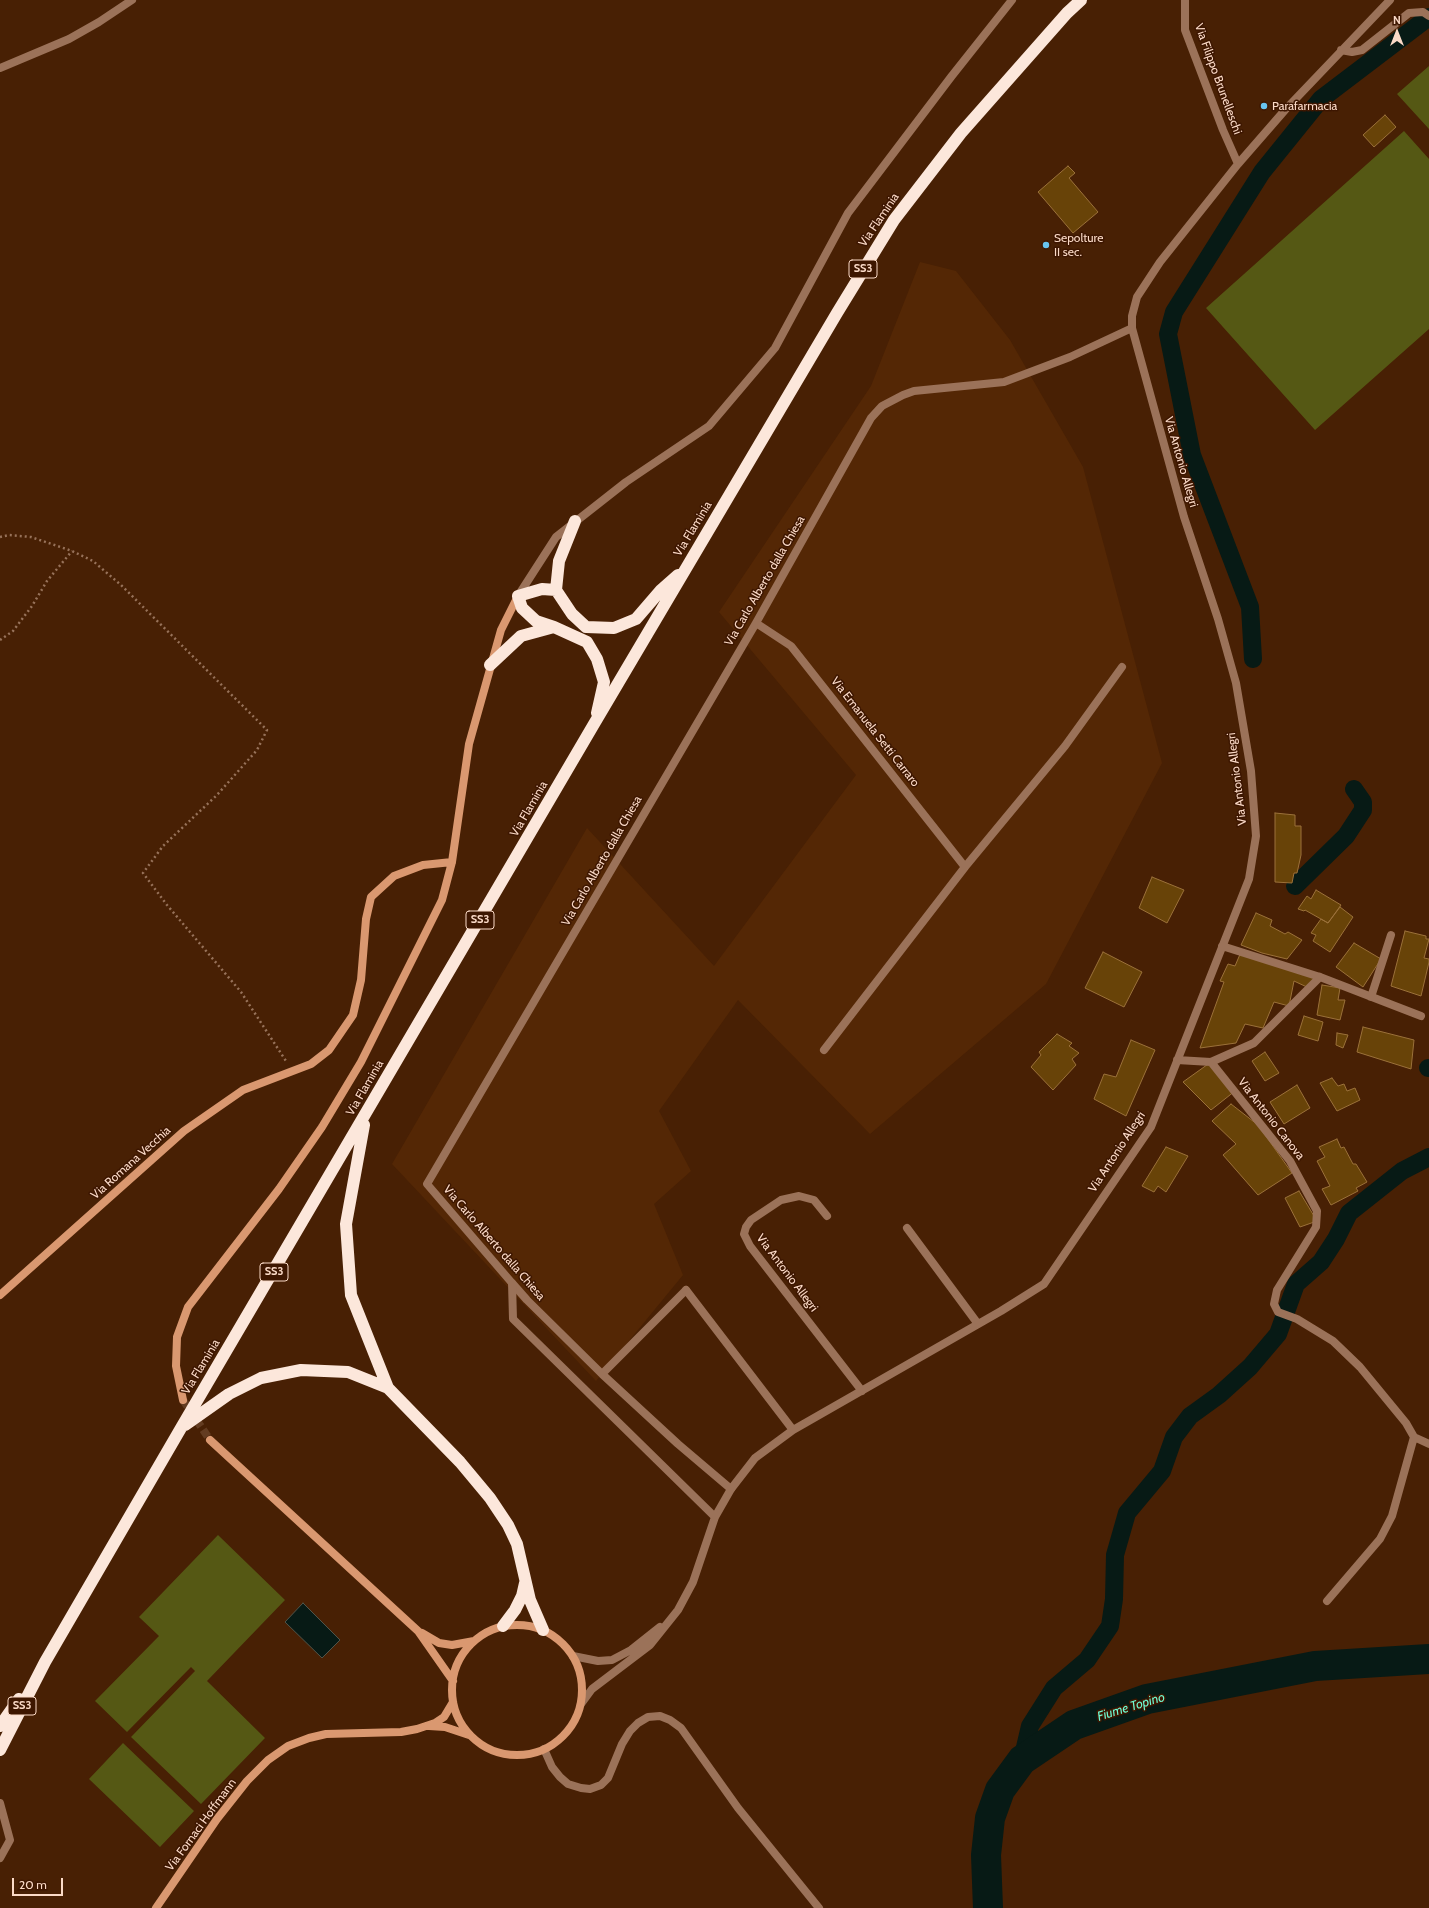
<!DOCTYPE html>
<style>
body{margin:0}
#map{position:relative;width:1429px;height:1908px;overflow:hidden;background:#482004;font-family:Cabin,sans-serif}
canvas{display:block}
.north{position:absolute;left:1377px;top:12px;width:40px;height:40px;-webkit-text-stroke:3px #3d1600;paint-order:stroke;rotate:0deg;font-size:11px;font-weight:700;line-height:16px;text-align:center;color:#fbdac7}
.north::after{content:'';display:block;margin:auto;width:14px;height:18px;background:#fbdac7;clip-path:polygon(50% 0,100% 100%,50% 72%,0 100%)}
.scale{position:absolute;left:12px;top:1878px;width:51px;height:18px;box-sizing:border-box;border:2px solid #fbdac7;border-top:0;padding-left:5px;font-size:12px;line-height:14px;white-space:nowrap;color:#fbdac7;-webkit-text-stroke:3px #3d1600;paint-order:stroke}
</style>
<div id="map">
<canvas width="1429" height="1908"></canvas>
<div class="north">N</div>
<div class="scale">20 m</div>
</div>
<script>
const context = document.querySelector('canvas').getContext('2d');
context.lineJoin = 'round';
function fillPath(path, color) { context.fillStyle = color; context.fill(path, 'evenodd'); }
const shape = rows => new Path2D(rows.map(r => 'M' + r).join(''));
function strokePath(path, color, width, dash) { context.strokeStyle = color; context.lineWidth = width; context.lineCap = dash ? 'butt' : 'round'; context.setLineDash(dash || []); context.stroke(path); }
function write(font, color, halo, rows, align = 'center') {
  context.font = font + ' Cabin,sans-serif'; context.lineWidth = 3; context.setLineDash([]); context.textBaseline = 'middle'; context.strokeStyle = halo; context.fillStyle = color; for (const [text, x, y, turn = 0] of rows) {
    context.save(); context.translate(x, y); context.rotate((+turn || 0) * Math.PI / 180); context.textAlign = isNaN(turn) ? turn : align; if (halo) context.strokeText(text, 0, 0); context.fillText(text, 0, 0); context.restore();
  }
}
fillPath(shape([
 [920,262,956,271,1010,340,1083,467,1162,763,1046,984,870,1134,738,1000,659,1111,691,1171,654,1204,683,1275,596,1381,392,1164,587,828,714,966,856,775,719,612,871,386]
]), '#542705');
fillPath(shape([
 [1429,66,1429,129,1397,94],
 [1404,131,1429,159,1429,329,1315,430,1206,308],
 [218,1535,285,1600,207,1681,265,1738,201,1804,131,1737,195,1671,191,1667,127,1732,95,1701,159,1636,139,1617],
 [123,1743,194,1811,160,1847,89,1779]
]), '#555814');
const water = shape([
 [303,1603,340,1640,322,1658,285,1622,303,1603]
]);
fillPath(water, '#071a15');
strokePath(water, '#50544a', 1);
strokePath(shape([
 [1253,659,1250,607,1192,455,1168,334,1174,312,1262,172,1321,99,1429,17],
 [1295,886,1346,836,1363,810,1363,802,1354,789],
 [1428,1068,1429,1068],
 [1022,1760,1030,1726,1054,1688,1087,1660,1110,1626,1114,1599,1115,1555,1127,1513,1162,1471,1174,1437,1190,1416,1219,1395,1250,1367,1278,1334,1296,1284,1321,1262,1336,1239,1349,1213,1402,1171,1429,1157]
]), '#071a15', 18);
strokePath(shape([
 [988,1908,986,1855,990,1818,1000,1790,1022,1760,1074,1725,1147,1699,1315,1666,1429,1659]
]), '#071a15', 30);
const building = shape([
 [1385,115,1396,127,1374,147,1363,135,1385,115],
 [1068,166,1075,173,1069,178,1098,212,1073,233,1038,192,1068,166],
 [1275,813,1295,815,1295,826,1301,826,1301,855,1297,873,1294,873,1292,883,1275,882,1275,813],
 [1152,877,1184,890,1167,923,1139,908,1152,877],
 [1316,890,1341,905,1328,923,1305,910,1304,911,1298,909,1307,896,1311,899,1316,890],
 [1340,907,1353,917,1330,952,1313,941,1316,935,1311,933,1321,919,1328,923,1340,907],
 [1256,913,1272,920,1270,926,1285,934,1288,932,1302,940,1287,959,1262,953,1241,945,1256,913],
 [1405,931,1426,936,1426,939,1429,939,1424,958,1429,959,1429,962,1421,996,1391,986,1405,931],
 [1354,943,1381,959,1363,987,1336,967,1354,943],
 [1103,952,1142,972,1124,1007,1085,988,1103,952],
 [1241,952,1320,977,1309,988,1294,981,1289,1006,1274,1002,1263,1028,1245,1024,1236,1043,1200,1048,1224,982,1220,981,1228,964,1235,966,1241,952],
 [1322,985,1340,988,1338,1000,1345,1000,1340,1020,1317,1015,1322,985],
 [1304,1016,1323,1022,1318,1041,1298,1035,1304,1016],
 [1363,1027,1414,1040,1411,1069,1357,1052,1363,1027],
 [1337,1033,1348,1035,1343,1048,1336,1045,1337,1033],
 [1057,1034,1072,1043,1069,1046,1079,1053,1072,1059,1076,1065,1053,1090,1031,1067,1041,1055,1039,1052,1057,1034],
 [1131,1040,1155,1050,1126,1116,1094,1099,1104,1074,1116,1077,1131,1040],
 [1265,1052,1279,1073,1265,1081,1252,1061,1265,1052],
 [1211,1062,1235,1091,1211,1110,1183,1082,1211,1062],
 [1332,1078,1338,1086,1344,1084,1347,1091,1355,1088,1360,1100,1337,1111,1320,1083,1332,1078],
 [1297,1085,1310,1108,1284,1124,1270,1102,1297,1085],
 [1231,1104,1258,1125,1292,1173,1258,1195,1223,1155,1236,1144,1212,1121,1231,1104],
 [1337,1139,1341,1148,1344,1147,1353,1164,1356,1164,1367,1182,1356,1188,1358,1191,1331,1205,1322,1189,1330,1186,1317,1161,1325,1157,1319,1147,1337,1139],
 [1166,1147,1188,1156,1166,1192,1158,1186,1154,1192,1142,1186,1166,1147],
 [1299,1191,1317,1221,1300,1227,1285,1198,1299,1191]
]);
fillPath(building, '#684308');
strokePath(building, '#9b713a', 1);
strokePath(shape([
 [183,1400,210,1440]
]), '#633c21', 8, [8, 4]);
strokePath(shape([
 [0,537,9,535,31,537,72,551,93,561,121,585,267,730,257,750,217,795,163,846,143,873,167,905,241,992,286,1061],
 [0,640,13,631,32,606,47,581,72,551]
]), '#97725a', 2.5, [2, 3]);
strokePath(shape([
 [512,1283,527,1300,602,1374,678,1444,731,1489],
 [602,1374,686,1290],
 [0,1803,10,1840,0,1858]
]), '#9b7259', 8);
strokePath(shape([
 [1185,0,1185,30,1223,130,1238,164],
 [1341,50,1352,52,1362,50,1409,13,1423,12,1429,16],
 [0,68,69,39,99,22,132,0],
 [518,596,556,537,626,482,709,426,775,348,848,213,951,77,1012,0],
 [756,623,791,646,965,867],
 [1222,946,1320,977,1421,1016],
 [1371,997,1391,935],
 [824,1050,965,867,1065,746,1122,667],
 [1177,1060,1211,1062,1290,1161,1317,1211,1316,1227,1277,1290,1274,1304,1278,1312,1297,1319,1333,1341,1360,1367,1406,1423,1414,1437,1392,1516,1380,1539,1327,1601],
 [1211,1062,1254,1043,1320,977],
 [827,1216,814,1200,799,1196,781,1200,751,1220,746,1227,744,1234,750,1246,862,1391],
 [907,1228,978,1324],
 [686,1290,793,1430],
 [1414,1437,1429,1444],
 [715,1517,513,1319,512,1283,427,1184,756,623,871,418,882,406,903,395,914,391,1004,382,1070,357,1132,328],
 [573,1656,598,1661,612,1660,631,1650,660,1627],
 [581,1704,592,1689,650,1645,678,1610,693,1582,715,1517,731,1489,755,1458,793,1430,1001,1311,1044,1284,1151,1127,1249,879,1256,836,1251,771,1236,683,1218,619,1184,517,1132,328,1132,316,1137,297,1160,262,1238,164,1285,110,1390,0],
 [544,1749,552,1767,560,1777,568,1784,581,1788,590,1789,601,1785,608,1778,622,1744,630,1731,638,1723,648,1717,660,1716,670,1720,681,1728,738,1808,819,1908]
]), '#9b7259', 8);
strokePath(shape([
 [0,1295,184,1131,243,1090,311,1064,329,1050,353,1015,361,980,366,919,371,897,394,876,423,865,452,862],
 [183,1400,176,1366,177,1337,188,1307,279,1189,322,1127,361,1062,442,900,452,862,469,744,501,630,518,596],
 [210,1440,418,1631,453,1681],
 '452 1690a65 65 0 1 1 130 0a65 65 0 1 1-130 0Z',
 [422,1633,439,1643,452,1645,474,1641],
 [429,1726,445,1727,469,1735],
 [156,1908,217,1819,247,1781,268,1760,288,1746,309,1738,326,1734,401,1732,417,1729,435,1723,444,1717,453,1702]
]), '#da9870', 8);
strokePath(shape([
 [575,521,559,561,556,590,572,614,586,627,614,628,636,619,661,590,678,575],
 [556,590,542,589,518,596,522,608,536,621,554,627,587,642,597,659,604,682,597,713],
 [490,665,521,636,554,627],
 [364,1125,346,1224,351,1295,388,1388,460,1462,490,1498,508,1525,517,1544,530,1600,543,1630],
 [185,1425,229,1394,261,1378,301,1370,348,1372,388,1388],
 [503,1626,515,1610,522,1596,525,1583],
 [0,1726,19,1699],
 [0,1750,45,1662,181,1428,594,724,837,313,894,220,961,133,1067,13,1081,0]
]), '#fce7db', 12);
for (const [x, y, r, color] of [
 [1264,106,4,"#68c4f0"],
 [1046,245,4,"#68c4f0"]
]) { const dot = new Path2D(); dot.arc(x, y, r, 0, 2 * Math.PI); context.fillStyle = color; context.fill(dot); strokePath(dot, '#3d1600', 1.5); }
for (const [x, y, w] of [
 [863,269,28],
 [480,920,28],
 [274,1272,28],
 [22,1706,28]
]) { const box = new Path2D(); box.roundRect(x - w / 2, y - 9, w, 18, 3); context.fillStyle = '#3d1600'; context.fill(box); strokePath(box, '#fbdac7', 1); }
write('bold 11px', '#fbdac7', null, [
 ["SS3",863,269],
 ["SS3",480,920],
 ["SS3",274,1272],
 ["SS3",22,1706]
]);
write('12px', '#fbdac7', '#3d1600', [
 ["Via Filippo Brunelleschi",1218,79,70],
 ["Via Flaminia",879,220,-56],
 ["Via Antonio Allegri",1181,462,74],
 ["Via Flaminia",693,529,-59],
 ["Via Carlo Alberto dalla Chiesa",765,581,-60],
 ["Via Emanuela Setti Carraro",875,732,52],
 ["Via Antonio Allegri",1237,779,-97],
 ["Via Flaminia",529,809,-60],
 ["Via Carlo Alberto dalla Chiesa",602,861,-60],
 ["Via Flaminia",365,1088,-60],
 ["Via Antonio Canova",1271,1119,52],
 ["Via Antonio Allegri",1117,1152,-57],
 ["Via Romana Vecchia",131,1163,-42],
 ["Via Carlo Alberto dalla Chiesa",494,1243,49],
 ["Via Antonio Allegri",787,1273,53],
 ["Via Flaminia",201,1367,-59],
 ["Via Fornaci Hoffmann",201,1825,-54]
]);
write('12px', '#fbdac7', '#3d1600', [
 ["Parafarmacia",1272,106],
 ["Sepolture",1054,238],
 ["II sec.",1054,252]
], 'left');
write('italic 13px', '#6efcd4', '#3d1600', [
 ["Fiume Topino",1131,1707,-17]
]);
</script>
